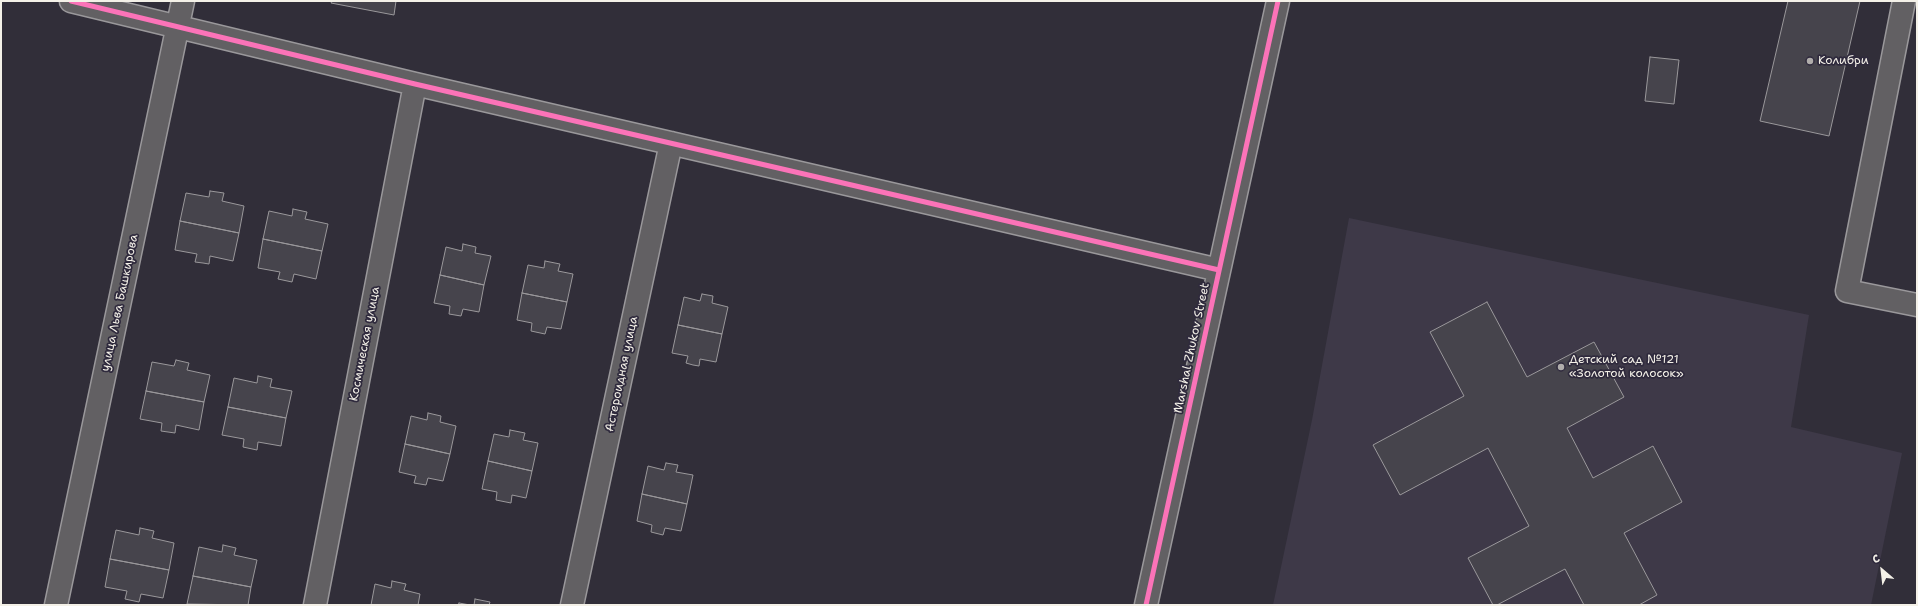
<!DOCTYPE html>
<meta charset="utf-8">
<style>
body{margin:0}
#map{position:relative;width:1918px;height:606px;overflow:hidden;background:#312e39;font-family:"Shantell Sans",sans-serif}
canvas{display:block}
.frame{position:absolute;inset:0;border:2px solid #f4f1e8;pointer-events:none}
.north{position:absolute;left:1862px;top:550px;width:40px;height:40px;-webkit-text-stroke:3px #2f2a3d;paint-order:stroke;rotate:332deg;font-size:11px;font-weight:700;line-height:16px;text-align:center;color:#f4f1e8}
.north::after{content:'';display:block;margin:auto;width:14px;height:18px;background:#f4f1e8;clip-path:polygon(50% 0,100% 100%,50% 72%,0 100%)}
</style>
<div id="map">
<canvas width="1918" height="606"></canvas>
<div class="frame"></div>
<div class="north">С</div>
</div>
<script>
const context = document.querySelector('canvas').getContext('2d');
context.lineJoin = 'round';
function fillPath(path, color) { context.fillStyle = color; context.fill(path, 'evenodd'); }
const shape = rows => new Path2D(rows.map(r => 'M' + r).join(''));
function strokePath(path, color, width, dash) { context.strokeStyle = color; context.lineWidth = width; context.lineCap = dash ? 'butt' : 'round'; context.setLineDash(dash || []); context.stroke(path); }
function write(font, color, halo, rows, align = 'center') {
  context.font = font + ' "Shantell Sans",sans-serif'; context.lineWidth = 3.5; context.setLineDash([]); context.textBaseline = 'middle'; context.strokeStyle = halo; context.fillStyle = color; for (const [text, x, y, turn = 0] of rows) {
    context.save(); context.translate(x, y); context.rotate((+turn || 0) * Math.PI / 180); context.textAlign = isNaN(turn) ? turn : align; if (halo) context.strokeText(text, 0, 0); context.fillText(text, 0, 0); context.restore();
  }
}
fillPath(shape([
 [1349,218,1809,315,1791,427,1902,453,1871,605,1273,605,1312,420]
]), '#3e3948');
const building = shape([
 [332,1,396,1,394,15,331,3,332,1],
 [1788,1,1860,1,1829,136,1760,121,1788,1],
 [1650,57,1679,60,1674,104,1645,101,1650,57],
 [210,191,224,193,222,201,244,206,239,233,180,221,186,193,209,197,210,191],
 [293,209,307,212,305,219,328,224,322,251,263,239,269,211,292,216,293,209],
 [180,221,239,233,233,261,210,256,209,264,203,263,195,262,197,254,175,250,180,221],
 [263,239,322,251,316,279,294,274,292,282,278,279,280,272,258,268,263,239],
 [463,244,476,247,475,253,491,256,484,285,440,275,446,247,462,251,463,244],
 [545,261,560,264,558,271,573,274,567,302,522,293,528,265,544,268,545,261],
 [440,275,484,285,479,312,463,309,461,316,449,314,450,306,434,303,440,275],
 [522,293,567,302,561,329,547,327,545,334,531,331,532,323,517,320,522,293],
 [702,294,713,296,712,303,728,307,722,334,678,325,684,297,700,301,702,294],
 [1487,302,1527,377,1594,342,1624,397,1567,428,1593,478,1653,446,1682,502,1624,533,1657,595,1639,605,1584,605,1565,569,1497,605,1493,605,1468,558,1529,526,1488,448,1400,495,1373,445,1464,396,1430,332,1487,302],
 [678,325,722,334,716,362,700,359,699,366,693,365,686,363,688,356,672,353,678,325],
 [176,360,189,363,187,370,210,375,204,402,146,391,152,362,174,366,176,360],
 [258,376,272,379,270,387,292,391,286,418,228,407,234,378,257,383,258,376],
 [146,391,204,402,199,430,176,425,175,433,161,431,162,423,140,419,146,391],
 [228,407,286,418,281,446,258,442,257,450,243,447,244,439,222,435,228,407],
 [428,413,441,416,440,422,456,426,450,454,405,444,411,416,427,420,428,413],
 [510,430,525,433,523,440,538,443,532,471,488,461,494,434,509,437,510,430],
 [405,444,450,454,443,481,428,478,426,485,414,483,416,476,399,472,405,444],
 [488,461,532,471,526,498,512,495,511,503,496,500,497,492,482,489,488,461],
 [666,463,678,465,676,472,693,475,687,504,642,494,648,466,664,470,666,463],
 [642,494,687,504,681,531,665,528,663,535,651,532,652,525,637,521,642,494],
 [140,528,154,531,152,538,174,543,169,570,110,559,116,530,139,535,140,528],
 [223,545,236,548,234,555,257,560,251,587,193,576,199,547,222,552,223,545],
 [110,559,169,570,163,598,141,594,139,602,125,599,127,591,105,587,110,559],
 [193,576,251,587,248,605,187,604,193,576],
 [392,581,406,584,404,590,420,594,418,605,371,605,375,584,391,588,392,581],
 [475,599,490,602,489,605,474,605,475,599],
 [459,603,470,605,458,605,459,603]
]);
fillPath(building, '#46444c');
strokePath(building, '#9a989b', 1);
const minor = shape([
 [71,1,415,84,1219,270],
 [1904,1,1847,291,1917,305],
 [56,605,183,1],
 [315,605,415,84],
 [572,605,671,143],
 [1146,605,1278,1]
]);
strokePath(minor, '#9a989b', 25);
strokePath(minor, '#626063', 22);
strokePath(shape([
 [71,1,415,84,1219,270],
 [1146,605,1278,1]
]), '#fb73b8', 5);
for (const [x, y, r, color] of [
 [1810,61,4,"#b0adab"],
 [1561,367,4,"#b0adab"]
]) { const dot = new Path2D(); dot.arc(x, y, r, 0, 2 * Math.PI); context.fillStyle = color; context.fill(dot); strokePath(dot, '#2f2a3d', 1.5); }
write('12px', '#f4f1e8', '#2f2a3d', [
 ["Колибри",1818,61],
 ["Детский сад №121",1569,360],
 ["«Золотой колосок»",1569,374]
], 'left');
write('12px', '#f4f1e8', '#2f2a3d', [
 ["улица Льва Башкирова",120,303,-78],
 ["Космическая улица",365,344,-79],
 ["Marshal Zhukov Street",1192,348,-78],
 ["Астероидная улица",622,374,-78]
]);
</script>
